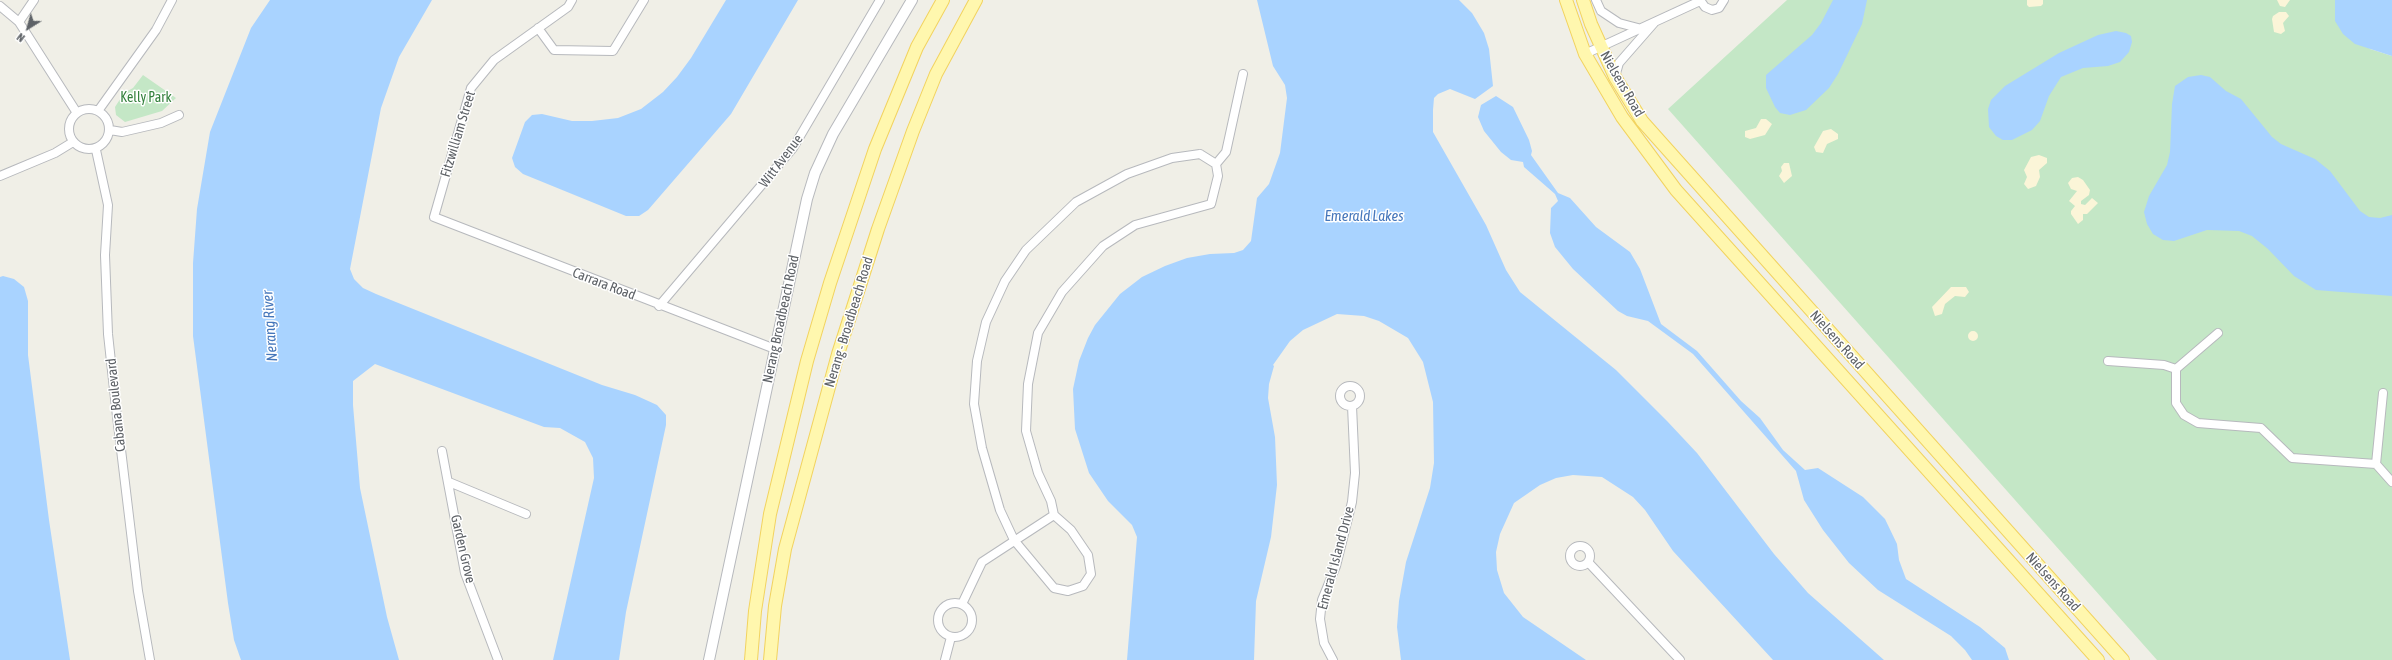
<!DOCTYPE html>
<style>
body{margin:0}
#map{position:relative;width:2392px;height:660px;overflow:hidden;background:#f0efe7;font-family:"Asap Condensed",sans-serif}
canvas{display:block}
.north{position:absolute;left:8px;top:8px;width:40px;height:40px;-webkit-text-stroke:3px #fff;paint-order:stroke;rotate:217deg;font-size:11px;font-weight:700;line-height:16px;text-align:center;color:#5e6267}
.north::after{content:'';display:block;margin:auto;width:14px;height:18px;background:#5e6267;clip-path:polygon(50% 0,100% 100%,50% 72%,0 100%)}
</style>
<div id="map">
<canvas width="2392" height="660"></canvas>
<div class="north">N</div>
</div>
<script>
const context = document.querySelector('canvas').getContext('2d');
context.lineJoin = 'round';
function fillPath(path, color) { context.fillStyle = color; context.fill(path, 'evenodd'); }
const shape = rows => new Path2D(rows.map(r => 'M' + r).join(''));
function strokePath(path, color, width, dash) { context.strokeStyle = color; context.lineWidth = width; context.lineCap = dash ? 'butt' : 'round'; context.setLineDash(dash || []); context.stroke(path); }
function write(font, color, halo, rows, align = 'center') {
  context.font = font + ' "Asap Condensed",sans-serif'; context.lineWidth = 3; context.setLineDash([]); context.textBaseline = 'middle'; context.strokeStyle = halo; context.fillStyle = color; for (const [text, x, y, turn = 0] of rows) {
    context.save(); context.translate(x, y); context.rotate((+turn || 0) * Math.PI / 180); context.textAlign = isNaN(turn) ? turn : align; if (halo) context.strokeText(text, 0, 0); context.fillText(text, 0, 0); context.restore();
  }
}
fillPath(shape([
 [1787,0,2335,0,2370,49,2392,56,2392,660,2157,660,1668,109],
 [143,75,176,98,162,111,125,122,116,115,115,107,124,93,133,88]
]), '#c4e7c6');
fillPath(shape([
 [2027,0,2043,0,2043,4,2041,6,2029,7,2027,5],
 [2277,0,2290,0,2285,7,2280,6],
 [2279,12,2286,12,2289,16,2283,23,2285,31,2281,34,2274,32,2272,19,2273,16],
 [1761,119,1766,119,1772,124,1765,135,1750,139,1745,137,1745,131,1756,128],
 [1831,129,1838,134,1838,139,1827,144,1823,153,1816,152,1814,147,1823,131],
 [2039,155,2047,158,2047,163,2039,170,2040,177,2036,186,2028,189,2024,184,2027,177,2024,170,2031,157],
 [1784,163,1789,163,1792,176,1784,183,1779,176,1782,171,1781,167],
 [2078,177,2083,180,2090,190,2089,195,2081,201,2081,204,2085,205,2092,198,2098,203,2087,214,2083,214,2083,220,2078,224,2071,214,2071,211,2075,206,2069,201,2077,191,2071,189,2068,183,2072,178],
 [1951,287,1966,287,1969,292,1965,297,1955,296,1945,304,1942,314,1935,316,1932,307],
 '1968 336a5 5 0 1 1 10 0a5 5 0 1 1-10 0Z'
]), '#fbf5d8');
fillPath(shape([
 [270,0,432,0,399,57,381,108,350,269,354,279,363,288,376,294,602,385,635,395,657,405,666,415,666,425,626,612,619,660,553,660,594,478,593,458,585,442,560,428,544,427,375,364,353,381,353,405,360,488,387,617,399,660,241,660,234,640,228,603,193,336,193,263,197,209,210,132,251,28],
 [726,0,798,0,731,114,648,210,639,216,626,216,523,174,515,167,512,158,525,122,532,115,542,114,572,121,592,121,618,118,641,109,663,92,677,77,691,58],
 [1257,0,1459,0,1472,13,1484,33,1489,49,1493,86,1475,99,1450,89,1438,94,1434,98,1433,110,1433,132,1486,225,1506,270,1520,292,1616,370,1667,421,1697,453,1774,554,1808,593,1884,660,1773,660,1673,551,1645,510,1633,497,1602,477,1573,475,1556,478,1540,485,1514,503,1500,534,1496,552,1497,570,1504,593,1523,617,1586,660,1401,660,1397,627,1399,601,1406,562,1430,488,1434,463,1433,402,1423,362,1408,338,1379,321,1364,316,1337,314,1303,330,1290,341,1273,365,1274,366,1269,384,1268,398,1275,437,1277,485,1271,537,1256,601,1254,660,1127,660,1137,537,1132,525,1108,501,1089,473,1075,429,1073,389,1079,361,1088,338,1095,325,1120,294,1142,277,1165,266,1187,258,1210,254,1234,253,1243,250,1251,241,1257,198,1269,184,1280,153,1287,98,1285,85,1273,66],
 [1833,0,1867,0,1862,24,1838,74,1829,88,1806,110,1790,115,1780,113,1775,107,1766,88,1766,75,1812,35,1821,23],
 [2335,0,2392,0,2392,56,2355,44,2343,34,2335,21],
 [2116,31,2126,33,2131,36,2132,42,2129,52,2120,62,2108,66,2083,68,2061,77,2049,96,2040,121,2032,130,2012,140,2003,140,1996,136,1989,127,1988,109,1991,100,2005,86,2059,53,2098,35],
 [2201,75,2210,77,2226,91,2241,99,2272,137,2281,144,2315,159,2330,171,2360,211,2369,217,2380,218,2392,215,2392,296,2316,290,2294,276,2268,249,2252,236,2239,231,2207,230,2174,241,2163,240,2153,234,2147,224,2144,212,2149,196,2167,165,2170,152,2172,104,2175,86,2188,77],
 [1496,96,1513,107,1529,140,1532,151,1531,155,1558,193,1570,198,1596,227,1630,252,1640,269,1661,324,1697,351,1741,401,1760,418,1783,450,1805,470,1818,468,1863,497,1885,519,1897,544,1899,560,1906,579,1980,627,2005,648,2009,660,1972,660,1965,650,1951,636,1878,590,1849,563,1823,530,1804,500,1796,471,1693,354,1648,321,1627,316,1618,311,1573,269,1555,247,1550,233,1551,208,1558,201,1555,194,1524,167,1523,162,1511,160,1501,152,1484,131,1478,117,1481,105],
 [3,276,14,279,24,287,28,301,28,355,49,520,70,660,0,660,0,277]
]), '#a9d3ff');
const minor = shape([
 [572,0,568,7,494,60,471,88,434,217,775,349],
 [1596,0,1601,11,1619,23,1638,28],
 [1700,0,1705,7,1712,10,1719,8,1724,0],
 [0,6,19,22,77,113],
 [19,22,34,0],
 [538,28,554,50,613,51,644,0],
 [1585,54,1700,1],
 [1615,77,1619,63,1654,23],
 '69 129a20 20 0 1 1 40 0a20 20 0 1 1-40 0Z',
 [98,111,156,30,172,0],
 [110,130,122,132,161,123,179,115],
 [96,150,108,205,105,255,108,334,116,408,138,591,150,660],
 [1200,154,1216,164,1218,176,1211,204,1135,225,1103,246,1062,292,1038,333,1028,384,1026,431,1038,473,1051,501,1054,515,1071,530,1088,555,1091,574,1083,586,1068,591,1054,588,1014,540,1000,510,982,448,974,404,977,361,986,322,1005,281,1026,250,1076,202,1127,174,1172,158,1200,154],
 [1216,164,1226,152,1243,74],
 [0,176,55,153,73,142],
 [659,306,793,148,880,0],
 [2108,361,2164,365,2176,369,2218,333],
 [2176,369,2176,403,2184,415,2198,423,2261,428,2292,458,2376,464,2392,482],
 '1340 396a10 10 0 1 1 20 0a10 10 0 1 1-20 0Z',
 [442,451,465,573,498,660],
 [2376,464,2383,393],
 [449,482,526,514],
 '1570 556a10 10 0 1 1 20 0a10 10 0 1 1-20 0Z',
 [1588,562,1680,660],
 '938 620a17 17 0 1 1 34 0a17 17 0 1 1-34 0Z',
 [962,604,982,562,1054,515],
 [945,660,951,637],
 [1333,660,1324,643,1320,619,1322,600,1336,566,1352,502,1355,473,1352,406]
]);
const tertiary = shape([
 [709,660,807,199,815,173,833,134,912,0]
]);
const primary = shape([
 [1566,0,1585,54,1622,117,1676,190,2098,660],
 [1583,0,1591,24,1615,77,1642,121,2123,660],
 [751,660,755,611,770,514,807,361,830,283,875,149,917,47,943,0],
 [770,660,775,606,785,549,838,354,878,229,913,131,936,74,976,0]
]);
strokePath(minor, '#b7b9bd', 10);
strokePath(tertiary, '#b7b9bd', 12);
strokePath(primary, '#f2d35f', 14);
strokePath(minor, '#fff', 8);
strokePath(tertiary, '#fff', 10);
strokePath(primary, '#fff7ae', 12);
write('14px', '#5e6267', '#fff', [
 ["Nielsens Road",1622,84,60],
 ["Fitzwilliam Street",458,134,-73],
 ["Witt Avenue",781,161,-53],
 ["Carrara Road",604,284,21],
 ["Nerang Broadbeach Road",781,319,-78],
 ["Nerang - Broadbeach Road",849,322,-73],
 ["Nielsens Road",1837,340,48],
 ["Cabana Boulevard",116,405,-96],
 ["Garden Grove",463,549,77],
 ["Emerald Island Drive",1336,558,-75],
 ["Nielsens Road",2053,582,48]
]);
write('14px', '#34813d', '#fff', [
 ["Kelly Park",146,98]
]);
write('italic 15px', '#4677bb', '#fff', [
 ["Emerald Lakes",1364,216],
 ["Nerang River",270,326,-94]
]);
</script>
